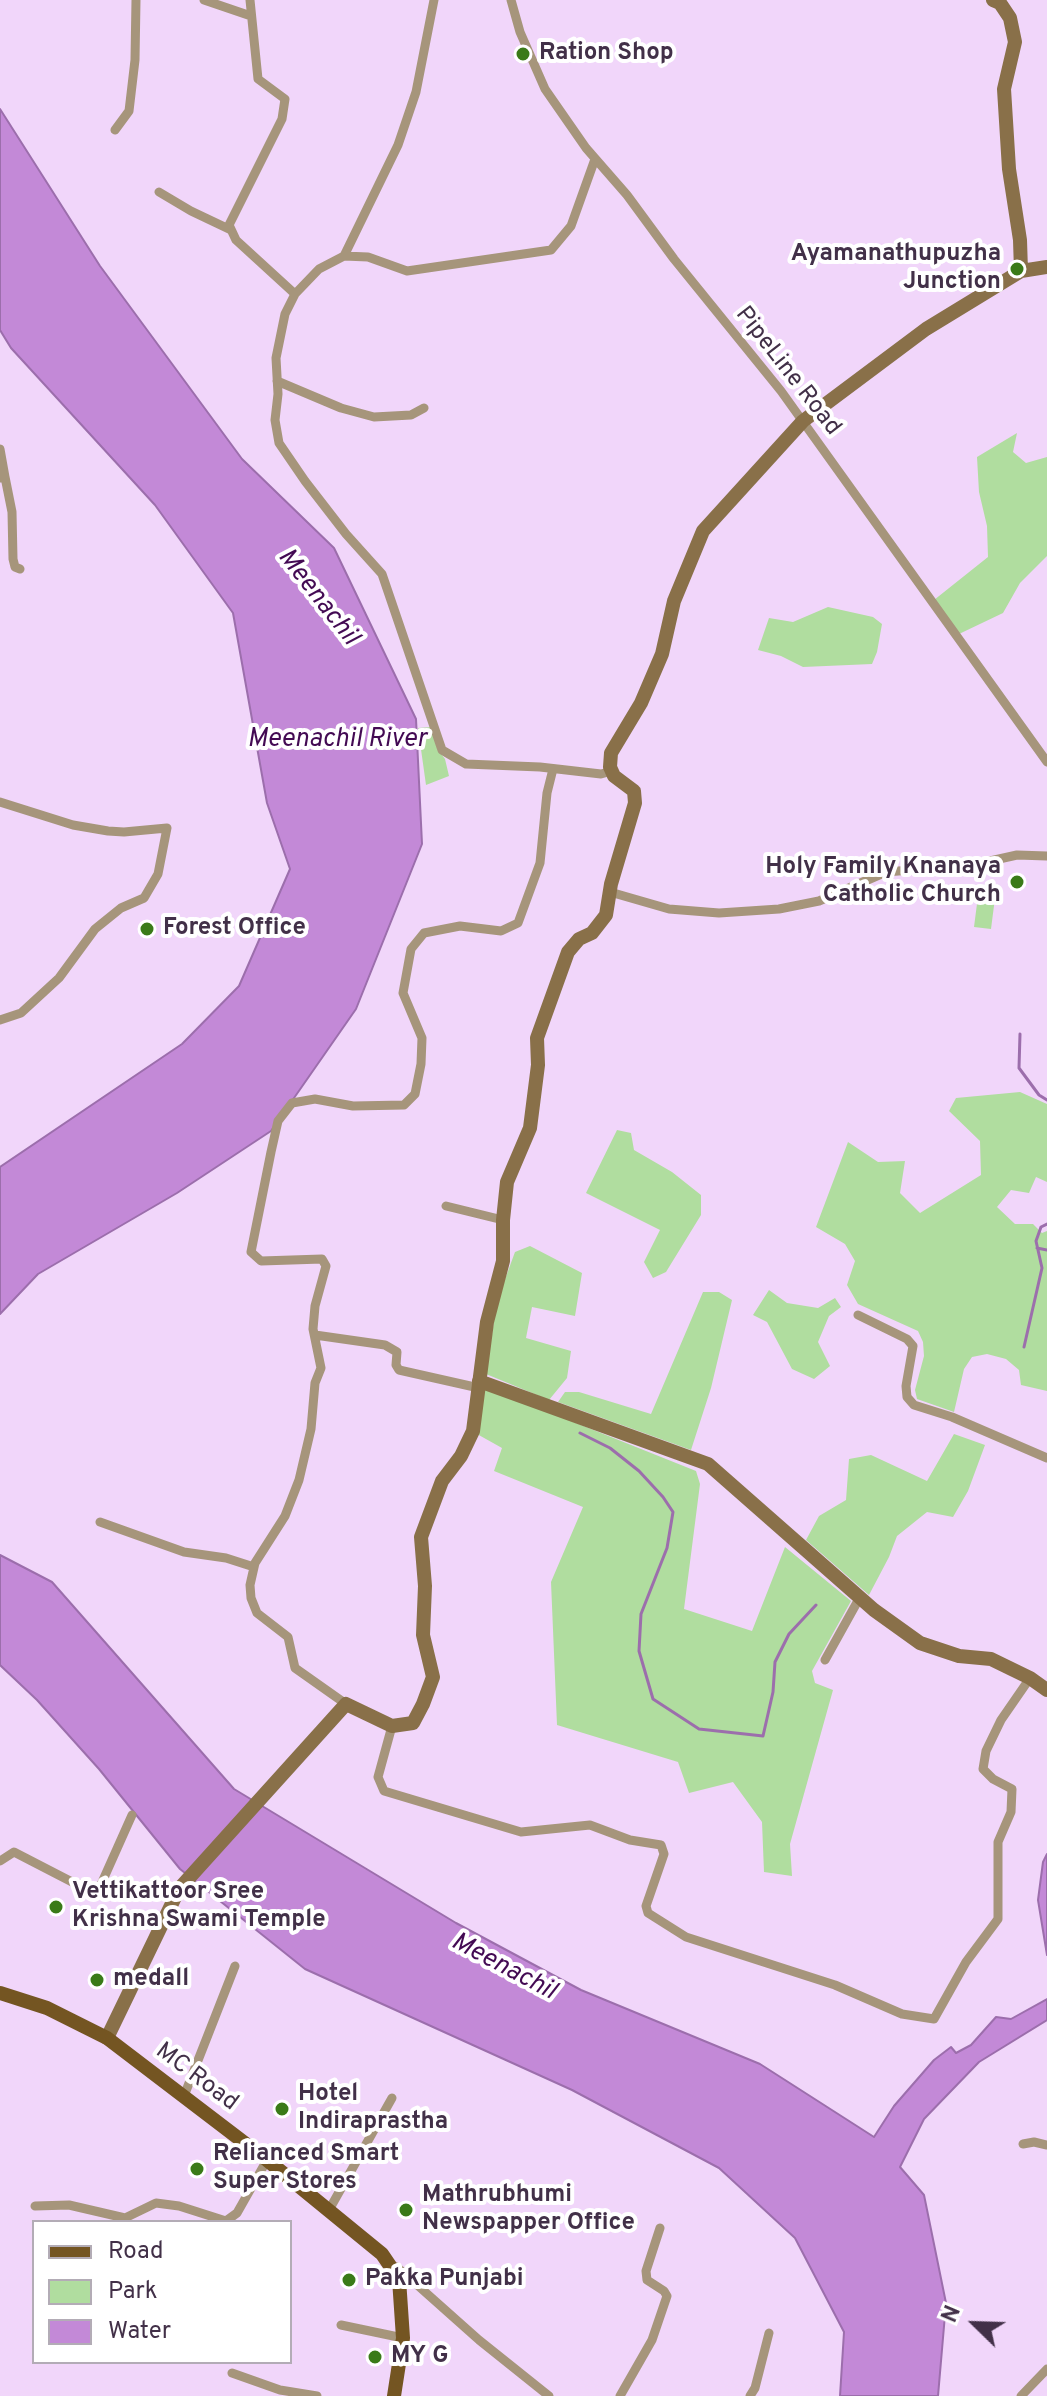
<!DOCTYPE html>
<style>
body{margin:0}
#map{position:relative;width:1047px;height:2396px;overflow:hidden;background:#f1d6fa;font-family:Overpass,sans-serif}
canvas{display:block}
.legend{position:absolute;left:32px;top:2220px;width:260px;height:144px;box-sizing:border-box;background:#fff;border:2px solid #b3acb6;margin:0;padding:10px 14px;list-style:none;font-size:24px;color:#423048}
.legend li{display:flex;align-items:center;gap:16px;height:40px}
.legend b{width:40px;border:2px solid #b3acb6}
.north{position:absolute;left:935px;top:2284px;width:80px;height:80px;-webkit-text-stroke:6px #fff;paint-order:stroke;rotate:293deg;font-size:22px;font-weight:700;line-height:32px;text-align:center;color:#423048}
.north::after{content:'';display:block;margin:auto;width:28px;height:36px;background:#423048;clip-path:polygon(50% 0,100% 100%,50% 72%,0 100%)}
</style>
<div id="map">
<canvas width="1047" height="2396"></canvas>
<ul class="legend">
<li><b style="height:10px;background:#745522"></b>Road</li>
<li><b style="height:22px;background:#b0dd9f"></b>Park</li>
<li><b style="height:22px;background:#c389d7"></b>Water</li>
</ul>
<div class="north">N</div>
</div>
<script>
const context = document.querySelector('canvas').getContext('2d');
context.lineJoin = 'round';
function fillPath(path, color) { context.fillStyle = color; context.fill(path, 'evenodd'); }
const shape = rows => new Path2D(rows.map(r => 'M' + r).join(''));
function strokePath(path, color, width, dash) { context.strokeStyle = color; context.lineWidth = width; context.lineCap = dash ? 'butt' : 'round'; context.setLineDash(dash || []); context.stroke(path); }
function write(font, color, halo, rows, align = 'center') {
  context.font = font + ' Overpass,sans-serif'; context.lineWidth = 8; context.setLineDash([]); context.textBaseline = 'middle'; context.strokeStyle = halo; context.fillStyle = color; for (const [text, x, y, turn = 0] of rows) {
    context.save(); context.translate(x, y); context.rotate((+turn || 0) * Math.PI / 180); context.textAlign = isNaN(turn) ? turn : align; if (halo) context.strokeText(text, 0, 0); context.fillText(text, 0, 0); context.restore();
  }
}
fillPath(shape([
 [1017,433,1013,452,1026,463,1047,457,1047,556,1020,583,1003,613,959,634,934,600,988,557,987,526,979,492,977,457],
 [828,607,873,617,882,624,877,652,872,664,803,667,781,656,758,650,769,618,793,622],
 [432,727,438,750,445,759,449,776,426,785,418,728],
 [978,896,995,898,991,929,974,927],
 [1020,1092,1047,1104,1047,1182,1036,1177,1029,1193,1011,1190,997,1207,1015,1224,1033,1224,1042,1233,1047,1231,1047,1391,1021,1385,1019,1370,1006,1359,987,1354,972,1357,964,1369,954,1412,917,1399,915,1390,924,1356,923,1342,918,1331,858,1304,847,1285,855,1261,845,1244,816,1227,848,1142,878,1162,905,1161,900,1193,920,1213,981,1175,980,1141,949,1111,956,1098],
 [617,1130,631,1133,634,1150,672,1172,701,1195,701,1215,666,1272,653,1278,644,1262,660,1230,586,1193],
 [530,1246,582,1273,575,1316,532,1307,526,1338,571,1351,567,1378,549,1400,486,1374,497,1301,515,1252],
 [769,1290,787,1303,818,1308,835,1298,841,1307,829,1316,818,1342,830,1366,814,1379,792,1369,767,1322,753,1315],
 [703,1292,719,1292,732,1300,711,1388,691,1450,558,1402,565,1392,579,1392,651,1414],
 [486,1387,696,1471,700,1484,684,1609,752,1631,785,1547,851,1601,812,1671,815,1683,833,1690,790,1844,792,1876,764,1872,762,1822,733,1782,689,1793,678,1762,557,1725,551,1582,583,1507,494,1471,502,1448,477,1434,481,1392],
 [954,1434,985,1445,968,1491,953,1517,927,1512,897,1536,889,1557,869,1595,806,1540,819,1516,846,1500,849,1459,871,1455,927,1481]
]), '#b0dd9f');
const water = shape([
 [0,109,100,266,242,459,334,548,416,719,422,844,356,1009,271,1131,177,1193,38,1274,0,1314,0,1167,182,1044,239,986,290,869,267,803,233,613,155,505,11,348,0,330,0,109],
 [0,1555,52,1582,234,1789,456,1923,581,1990,760,2064,874,2137,894,2106,934,2060,951,2047,956,2053,971,2045,996,2017,1011,2019,1047,1999,1047,2020,979,2062,924,2119,900,2167,924,2195,946,2303,938,2396,840,2396,844,2332,795,2238,719,2168,572,2090,305,1969,180,1869,99,1769,37,1700,0,1665,0,1555],
 [1047,1854,1047,1955,1038,1900,1043,1862,1047,1854]
]);
fillPath(water, '#c389d7');
strokePath(water, '#9c6eac', 2);
strokePath(shape([
 [1020,1034,1019,1068,1039,1095,1047,1100],
 [1037,1248,1047,1250],
 [1024,1347,1042,1268,1036,1241,1041,1227,1047,1224],
 [580,1433,610,1448,639,1471,663,1497,673,1512,667,1548,641,1614,639,1651,653,1699,699,1729,763,1736,773,1692,775,1662,789,1634,816,1605]
]), '#9c6eac', 3);
strokePath(shape([
 [204,0,251,16],
 [250,0,258,79,285,99,282,119,229,225,236,240,295,294,285,314,276,358,278,394,275,420,279,443,305,481,346,534,382,574,442,750,466,764,540,767,601,774,612,771],
 [511,0,520,32,545,89,586,148,627,195,674,259,781,391,1047,762],
 [115,130,129,111,135,60,136,0],
 [159,192,191,211,231,230],
 [344,256,398,145,416,92,434,0],
 [295,294,319,269,344,256,368,257,407,271,551,250,571,226,595,159],
 [277,381,341,408,374,417,411,415,424,408],
 [0,449,5,477,0,478],
 [5,477,12,512,13,559,15,567,20,569],
 [0,802,73,825,108,831,124,832,167,828,158,874,144,898,121,908,95,929,59,978,21,1013,0,1020],
 [610,892,669,909,719,913,779,909,819,901,886,872,972,865,1017,855,1047,856],
 [446,1206,503,1220],
 [858,1315,907,1339,913,1346,906,1386,907,1397,914,1405,952,1417,1047,1458],
 [315,1335,385,1345,397,1352,396,1365,399,1370,479,1388],
 [100,1522,184,1552,226,1558,254,1567],
 [825,1660,860,1597],
 [346,1704,295,1668,288,1637,257,1613,251,1598,250,1585,255,1563,285,1516,299,1480,311,1429,315,1383,321,1368,313,1329,315,1306,326,1266,322,1259,261,1261,251,1252,271,1152,278,1121,292,1103,315,1099,353,1106,404,1105,415,1094,421,1064,422,1038,403,993,411,949,424,933,460,926,501,931,518,923,540,863,547,793,553,769],
 [392,1726,378,1777,384,1791,521,1832,590,1825,630,1840,661,1845,664,1854,646,1906,648,1913,686,1937,835,1985,902,2014,934,2019,966,1962,998,1919,998,1842,1011,1812,1012,1789,993,1779,983,1769,986,1751,1001,1720,1030,1678],
 [0,1861,14,1852,74,1883,99,1889,132,1815],
 [184,2096,235,1966],
 [1023,2144,1034,2142,1047,2145],
 [35,2206,69,2205,125,2218,156,2203,179,2206,226,2221,237,2213,267,2160],
 [329,2210,392,2098],
 [397,2267,479,2340,549,2396],
 [341,2325,403,2338],
 [232,2373,280,2390,317,2396],
 [620,2396,652,2340,667,2296,664,2291,647,2280,646,2271,660,2228],
 [750,2396,755,2388,769,2333],
 [1021,2396,1047,2369]
]), '#a6957b', 9);
strokePath(shape([
 [993,0,1000,3,1010,18,1015,42,1004,89,1009,169,1020,240,1021,271],
 [479,1381,708,1464,874,1610,920,1643,959,1656,991,1659,1030,1678,1047,1690],
 [107,2038,179,1889,346,1704,392,1726,413,1723,423,1704,433,1677,423,1635,425,1586,421,1537,442,1481,461,1456,473,1431,487,1322,503,1261,503,1220,507,1182,530,1128,538,1065,537,1038,568,952,579,939,592,933,606,915,611,884,635,803,634,791,614,776,610,767,611,753,641,703,662,654,674,601,703,531,803,421,926,329,1021,271,1047,267]
]), '#897049', 14);
strokePath(shape([
 [0,1993,47,2008,107,2038,267,2160,382,2254,399,2279,403,2338,394,2396]
]), '#745522', 14);
for (const [x, y, r, color] of [
 [523,54,8,"#3a7a18"],
 [1017,269,8,"#3a7a18"],
 [1017,882,8,"#3a7a18"],
 [147,929,8,"#3a7a18"],
 [56,1907,8,"#3a7a18"],
 [97,1980,8,"#3a7a18"],
 [282,2109,8,"#3a7a18"],
 [197,2169,8,"#3a7a18"],
 [406,2210,8,"#3a7a18"],
 [349,2280,8,"#3a7a18"],
 [375,2357,8,"#3a7a18"]
]) { const dot = new Path2D(); dot.arc(x, y, r, 0, 2 * Math.PI); context.fillStyle = color; context.fill(dot); strokePath(dot, '#fff', 3); }
write('bold 24px', '#423048', '#fff', [
 ["Ration Shop",539,54],
 ["Ayamanathupuzha",1001,255,"right"],
 ["Junction",1001,283,"right"],
 ["Holy Family Knanaya",1001,868,"right"],
 ["Catholic Church",1001,896,"right"],
 ["Forest Office",163,929],
 ["Vettikattoor Sree",72,1893],
 ["Krishna Swami Temple",72,1921],
 ["medall",113,1980],
 ["Hotel",298,2095],
 ["Indiraprastha",298,2123],
 ["Relianced Smart",213,2155],
 ["Super Stores",213,2183],
 ["Mathrubhumi",422,2196],
 ["Newspapper Office",422,2224],
 ["Pakka Punjabi",365,2280],
 ["MY G",391,2357]
], 'left');
write('24px', '#423048', '#fff', [
 ["PipeLine Road",787,372,52],
 ["MC Road",196,2078,37]
]);
write('italic 26px', '#430a53', '#fff', [
 ["Meenachil",317,598,52],
 ["Meenachil River",337,741],
 ["Meenachil",503,1968,28]
]);
</script>
